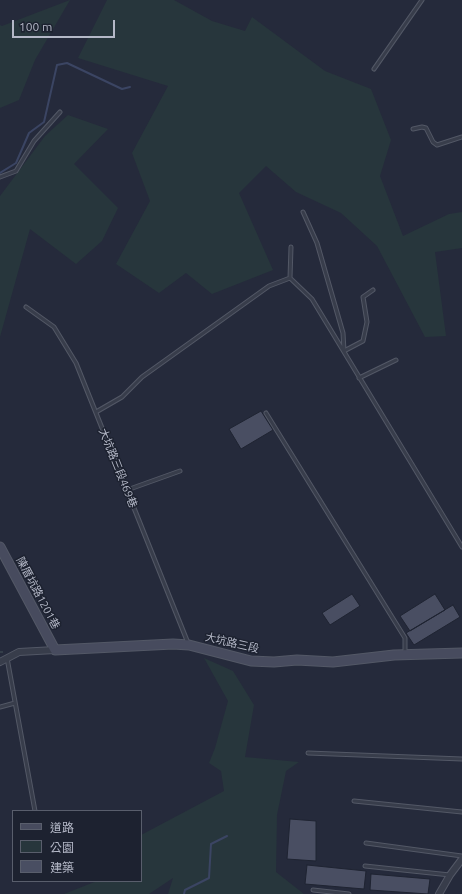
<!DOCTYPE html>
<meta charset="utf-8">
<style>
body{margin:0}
#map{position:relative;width:462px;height:894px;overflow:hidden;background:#252a3b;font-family:Ubuntu,"Noto Sans TC",sans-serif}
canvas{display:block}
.legend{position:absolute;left:12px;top:810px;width:130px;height:72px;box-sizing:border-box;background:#1d2230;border:1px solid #595e6c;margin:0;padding:5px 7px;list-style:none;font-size:12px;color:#b4b8c7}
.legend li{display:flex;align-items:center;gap:8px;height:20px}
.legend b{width:20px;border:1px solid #595e6c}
.scale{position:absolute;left:12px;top:20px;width:103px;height:18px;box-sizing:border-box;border:2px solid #b4b8c7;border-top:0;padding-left:5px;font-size:12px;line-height:14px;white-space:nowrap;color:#b4b8c7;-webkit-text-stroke:3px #1d2230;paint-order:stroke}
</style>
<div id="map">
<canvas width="462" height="894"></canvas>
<ul class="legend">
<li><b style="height:5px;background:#474b5e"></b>道路</li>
<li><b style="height:11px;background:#27363c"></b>公園</li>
<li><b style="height:11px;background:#494e62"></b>建築</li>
</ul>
<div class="scale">100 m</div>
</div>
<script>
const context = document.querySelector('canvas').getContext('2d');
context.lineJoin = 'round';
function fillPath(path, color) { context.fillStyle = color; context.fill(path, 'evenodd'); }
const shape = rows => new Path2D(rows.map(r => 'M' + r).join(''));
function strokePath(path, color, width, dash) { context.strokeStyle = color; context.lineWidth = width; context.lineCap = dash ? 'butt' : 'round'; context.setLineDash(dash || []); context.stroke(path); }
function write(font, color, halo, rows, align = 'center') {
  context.font = font + ' Ubuntu,"Noto Sans TC",sans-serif'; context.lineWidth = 3; context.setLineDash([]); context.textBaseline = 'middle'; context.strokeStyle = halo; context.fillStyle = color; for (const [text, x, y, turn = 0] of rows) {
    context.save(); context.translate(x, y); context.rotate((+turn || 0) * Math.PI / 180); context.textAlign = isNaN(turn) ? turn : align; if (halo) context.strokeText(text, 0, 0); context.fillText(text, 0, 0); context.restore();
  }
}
fillPath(shape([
 [70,0,35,60,19,100,0,108,0,25,2,26],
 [107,0,174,0,212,21,245,31,252,17,325,71,371,89,391,140,380,176,403,236,449,214,462,212,462,248,435,252,446,336,425,337,377,246,341,213,296,192,266,166,239,193,273,270,212,294,186,273,159,293,116,264,150,201,132,153,168,86,78,58],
 [68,115,108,129,74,164,118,208,102,241,76,264,30,229,0,337,0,196,45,136],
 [204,658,233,671,254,705,245,757,299,762,286,771,277,815,276,872,304,894,168,894,173,878,149,894,64,894,97,881,141,881,141,835,224,791,221,771,209,763,215,748,228,701]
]), '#27363c');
strokePath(shape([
 [0,173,16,163,29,133,44,122,57,65,67,63,122,89,130,87],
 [184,894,185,890,209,878,211,844,227,836]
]), '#3b4563', 2);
const building = shape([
 [261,411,273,430,241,449,229,429,261,411],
 [352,594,360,606,330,625,322,613,352,594],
 [435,594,445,610,410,631,400,616,435,594],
 [453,605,460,617,414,645,406,633,453,605],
 [290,819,316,821,316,861,287,859,290,819],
 [307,865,366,871,364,889,305,884,307,865],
 [371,874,430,879,428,894,370,890,371,874]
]);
fillPath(building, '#494e62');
strokePath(building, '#1f2432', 1);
const lane = shape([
 [374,69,422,0],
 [413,129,422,127,426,128,433,142,437,145,462,137],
 [0,177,16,171,34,141,60,112],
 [303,212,317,243,343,333,344,351,363,341,367,322,363,297,373,290],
 [290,278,291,247],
 [26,307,54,327,76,363,188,643],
 [359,378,396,360],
 [96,412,122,397,142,377,269,286,290,278,312,299,462,547],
 [266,413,405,638,405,654],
 [127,490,180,471],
 [7,658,35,811],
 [0,707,15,703],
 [308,753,462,759],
 [354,801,462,812],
 [366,843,462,856],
 [365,866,450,875],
 [313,890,349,894]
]);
const street = shape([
 [0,662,19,652,55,650],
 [439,894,450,875,462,859]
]);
const secondary = shape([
 [0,547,55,650,173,644,189,645,251,661,274,662,297,660,333,662,394,655,462,653]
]);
strokePath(lane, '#535866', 5);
strokePath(street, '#535866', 8);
strokePath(secondary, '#535866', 11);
strokePath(shape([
 [0,652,5,652]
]), '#445359', 1, [3, 3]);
strokePath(lane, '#383d4b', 3);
strokePath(street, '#383d4b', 6);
strokePath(secondary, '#474b5e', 9);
write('11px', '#b4b8c7', '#1d2230', [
 ["大坑路三段469巷",118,468,68],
 ["陳厝坑路1201巷",38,593,62],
 ["大坑路三段",232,643,13]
]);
</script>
